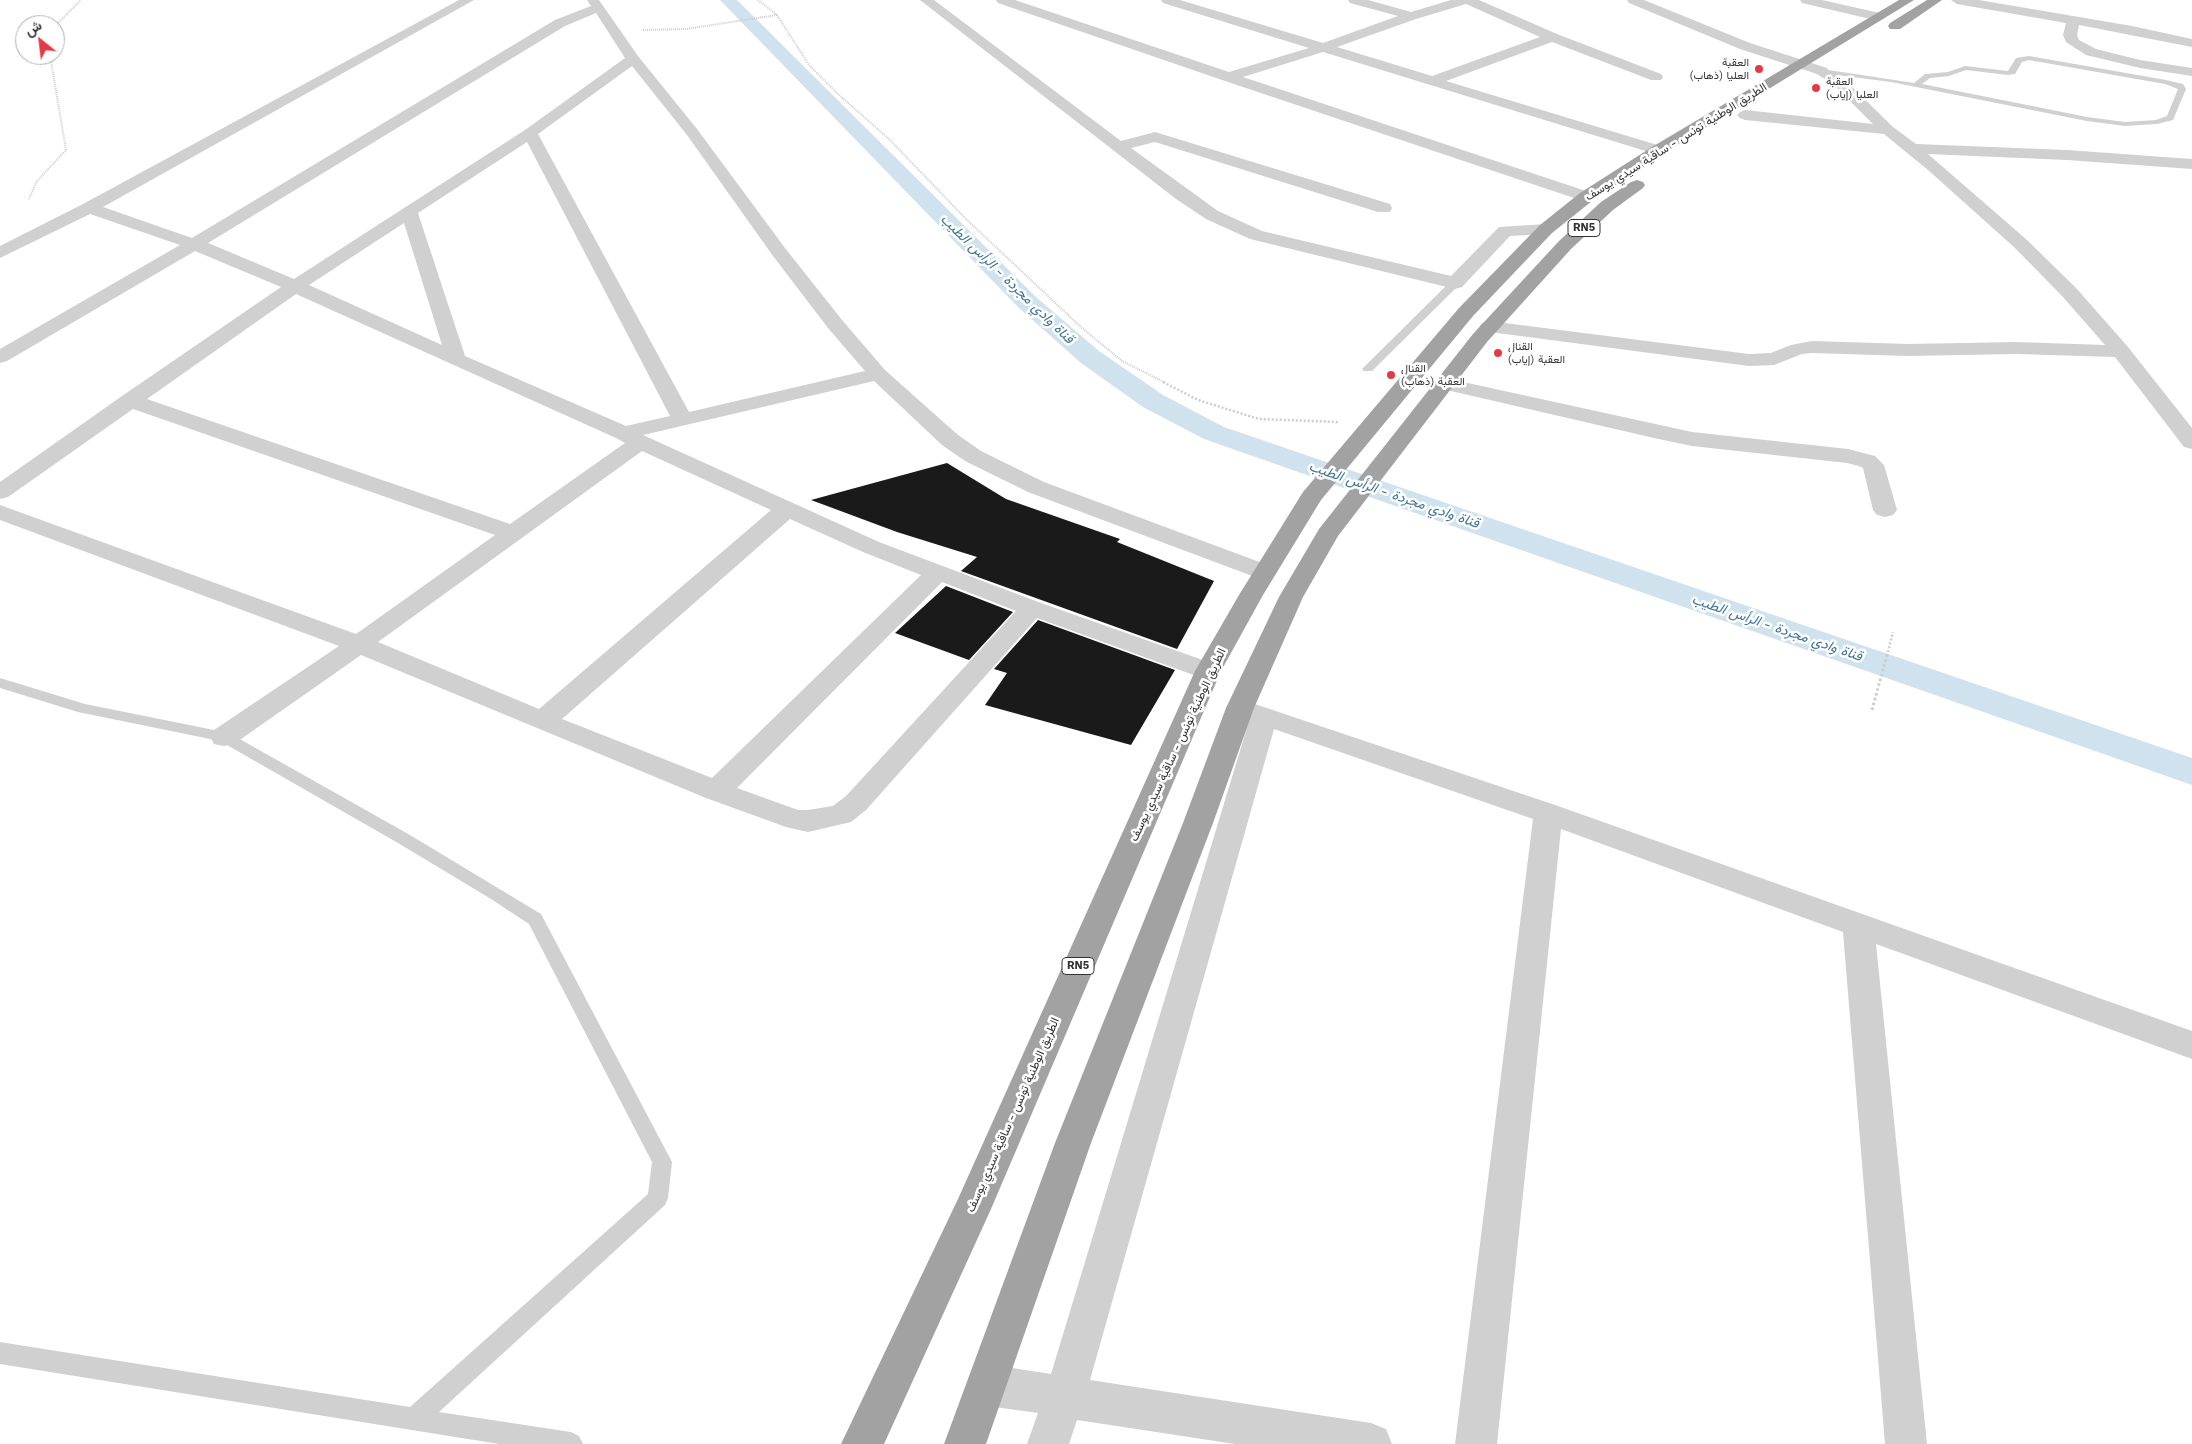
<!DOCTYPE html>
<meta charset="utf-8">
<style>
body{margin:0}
#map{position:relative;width:2192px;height:1444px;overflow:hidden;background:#fff;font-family:"Work Sans",Vazirmatn,sans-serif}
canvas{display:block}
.north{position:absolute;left:15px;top:15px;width:50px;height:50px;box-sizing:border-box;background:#fff;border:1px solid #adadad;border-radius:50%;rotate:331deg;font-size:14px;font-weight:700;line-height:20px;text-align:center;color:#333}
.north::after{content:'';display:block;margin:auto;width:18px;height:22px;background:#e63946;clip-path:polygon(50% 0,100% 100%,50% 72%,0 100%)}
</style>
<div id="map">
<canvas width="2192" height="1444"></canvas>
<div class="north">ش</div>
</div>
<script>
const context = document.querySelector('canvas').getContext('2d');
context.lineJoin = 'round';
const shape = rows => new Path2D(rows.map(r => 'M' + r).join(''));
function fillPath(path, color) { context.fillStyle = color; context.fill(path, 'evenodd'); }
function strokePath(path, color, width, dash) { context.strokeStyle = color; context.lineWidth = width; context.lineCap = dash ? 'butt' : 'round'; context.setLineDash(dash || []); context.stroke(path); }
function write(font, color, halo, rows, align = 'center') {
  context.font = font + ' "Work Sans",Vazirmatn,sans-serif'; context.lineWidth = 5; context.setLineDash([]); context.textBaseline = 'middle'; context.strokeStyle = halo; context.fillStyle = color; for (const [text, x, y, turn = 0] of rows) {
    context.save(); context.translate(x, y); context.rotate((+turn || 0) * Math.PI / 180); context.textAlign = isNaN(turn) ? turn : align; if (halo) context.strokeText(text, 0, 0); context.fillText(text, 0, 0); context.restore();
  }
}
fillPath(shape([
 [720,0,737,0,1036,297,1099,351,1163,395,1224,427,2192,758,2192,785,1204,439,1143,407,1081,363,1018,307,720,0]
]), '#cfe2ee');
fillPath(shape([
 [947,463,1006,499,1120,539,1117,542,1214,581,1177,649,961,571,977,557,897,532,811,500],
 [946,586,1013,612,969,660,895,633],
 [1038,620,1175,670,1131,745,985,705,1007,673,994,669]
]), '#1a1a1a');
strokePath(shape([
 [758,0,777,15,809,65,837,93,889,139,966,219,1082,328,1122,361,1166,383],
 [55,30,58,23,81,0],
 [643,30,686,29,777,15],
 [29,199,37,181,66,150,50,55]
]), '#cdcdcd', 2, [1, 1]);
strokePath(shape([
 [1163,382,1198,400,1259,419,1339,422],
 [1887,656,1893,632]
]), '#cdcdcd', 2.5, [2, 2]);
strokePath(shape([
 [1872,710,1887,655]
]), '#cdcdcd', 3, [2.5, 2.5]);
fillPath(shape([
 [2029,56,2166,80,2183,84,2186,89,2173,120,2157,124,2125,126,2087,121,1891,82,1822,73,1818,71,1822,69,1914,83,1925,74,1948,72,1965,66,2008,71,2016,58,2029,56],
 [2029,60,2165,84,2178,89,2167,116,2156,120,2125,122,2087,117,1922,84,1930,78,1949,76,1966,70,2008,75,2015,74,2022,62,2029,60],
 [1455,280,1460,283,1459,285,1372,371,1364,371,1362,369,1364,367,1451,281,1455,280],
 [0,678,85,704,229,733,410,835,541,914,672,1162,668,1198,665,1205,439,1412,571,1432,579,1436,583,1444,499,1444,0,1364,0,1342,410,1407,648,1194,652,1162,529,924,491,899,398,843,220,741,78,712,0,688,0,678]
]), '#d0d0d0');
fillPath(shape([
 [459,0,474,0,103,207,192,238,555,20,591,6,587,0,599,0,638,56,697,129,785,248,842,320,885,370,958,435,981,451,1044,482,1273,567,1276,572,1273,577,1264,579,1255,577,1028,492,965,461,942,445,874,381,643,435,879,542,1041,603,1217,665,1221,671,1217,677,1208,680,1199,677,1037,618,866,810,851,822,808,832,786,827,706,798,361,655,234,744,224,746,214,744,210,737,214,730,339,646,0,520,0,505,356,634,495,535,133,409,8,497,0,499,0,482,122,396,281,287,195,251,7,361,0,363,0,349,180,245,90,214,0,258,0,246,83,204,459,0],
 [596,13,625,58,525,130,294,279,208,243,565,26,596,13],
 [632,66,687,135,773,256,828,328,865,371,689,412,538,134,632,66],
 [527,142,670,416,626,426,465,356,418,213,527,142],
 [404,223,442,345,309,285,404,223],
 [296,294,616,438,625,443,510,524,147,399,296,294],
 [642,451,771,510,539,709,378,642,642,451],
 [790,519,863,552,921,575,712,778,562,719,790,519],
 [942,582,1016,611,846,796,833,806,808,810,798,810,737,788,942,582],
 [920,0,934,0,1121,141,1155,132,1390,204,1392,208,1390,212,1378,212,1155,142,1131,148,1218,211,1262,231,1451,276,1499,227,1546,224,1552,225,1555,229,1552,233,1546,234,1510,236,1462,287,1455,289,1250,239,1206,219,1176,199,920,0],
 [996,0,1015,0,1229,72,1309,48,1163,3,1161,0,1180,0,1323,43,1398,16,1350,3,1348,0,1368,0,1411,12,1451,0,1479,0,1557,34,1661,74,1663,77,1661,80,1651,80,1552,42,1446,81,1664,147,1666,150,1664,153,1658,155,1652,153,1323,52,1243,77,1592,193,1594,197,1592,201,1586,202,1222,80,998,3,996,0],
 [1466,4,1540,37,1432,76,1337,47,1416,19,1466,4],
 [1800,0,1822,0,1884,14,1886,17,1879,21,1802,3,1800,0],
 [1951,0,1979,0,2132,26,2192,39,2192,47,2079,25,2077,35,2079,40,2096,49,2140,60,2192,68,2192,76,2140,68,2086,55,2066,42,2063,35,2066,23,1957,4,1951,0],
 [1822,67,1844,79,1893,127,1916,144,2067,150,2192,159,2192,169,2067,160,1928,154,2027,240,2077,289,2128,347,2192,428,2192,449,2184,447,2115,357,2016,354,1908,356,1812,353,1802,354,1774,365,1749,366,1482,331,1479,327,1482,323,1489,321,1749,354,1771,353,1791,345,1812,341,1908,344,2016,342,2105,345,2063,297,2015,248,1928,170,1884,134,1745,120,1740,118,1737,115,1740,112,1745,110,1873,124,1834,85,1817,74,1815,71,1822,67],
 [1445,378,1692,432,1848,449,1875,456,1884,465,1897,510,1893,515,1885,517,1877,515,1873,510,1863,468,1859,466,1847,463,1692,446,1654,438,1438,388,1435,384,1438,380,1445,378],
 [1240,699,1558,806,2192,1031,2192,1059,1876,944,1927,1444,1885,1444,1843,932,1561,829,1497,1444,1455,1444,1533,819,1274,729,1090,1380,1371,1423,1386,1429,1392,1444,1235,1444,1077,1420,1069,1444,1027,1444,1038,1413,987,1406,972,1400,966,1385,972,1370,987,1364,1051,1374,1249,721,1230,714,1226,708,1230,702,1240,699]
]), '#d0d0d0');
fillPath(shape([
 [1627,0,1644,0,1750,43,1827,68,1829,71,1822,75,1817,74,1740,49,1629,3,1627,0]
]), '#d0d0d0');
fillPath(shape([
 [1899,0,1914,0,1664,153,1592,201,1552,233,1473,316,1321,500,1263,595,1221,671,991,1209,884,1444,841,1444,958,1199,1195,671,1239,595,1303,492,1459,308,1540,225,1580,193,1652,147,1899,0],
 [1927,0,1942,0,1900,29,1890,29,1888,26,1890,23,1927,0],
 [1637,180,1643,182,1645,185,1643,188,1613,210,1571,249,1487,342,1338,536,1303,597,1254,708,1213,823,1091,1143,986,1444,944,1444,1055,1143,1183,823,1226,708,1279,597,1319,529,1473,334,1559,241,1601,202,1631,182,1637,180]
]), '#a2a2a2');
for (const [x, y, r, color] of [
 [1759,69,5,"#e63946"],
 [1816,88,5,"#e63946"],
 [1498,353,5,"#e63946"],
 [1391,375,5,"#e63946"]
]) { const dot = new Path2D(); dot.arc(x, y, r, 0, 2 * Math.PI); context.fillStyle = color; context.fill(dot); strokePath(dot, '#fff', 2); }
write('11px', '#333', '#fff', [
 ["العقبة",1749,63,"right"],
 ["العليا (ذهاب)",1749,76,"right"],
 ["العقبة",1826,82],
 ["العليا (إياب)",1826,95],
 ["القنال",1508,347],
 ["العقبة (إياب)",1508,360],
 ["القنال",1401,369],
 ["العقبة (ذهاب)",1401,382]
], 'left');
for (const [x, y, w] of [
 [1584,228,32],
 [1078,966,32]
]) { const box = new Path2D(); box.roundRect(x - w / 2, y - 8.5, w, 17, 4); context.fillStyle = '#fff'; context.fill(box); strokePath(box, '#333', 1); }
write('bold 11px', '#333', null, [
 ["RN5",1584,228],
 ["RN5",1078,966]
]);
write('12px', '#333', '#fff', [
 ["الطريق الوطنية تونس - ساقية سيدي يوسف",1676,142,-32],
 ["الطريق الوطنية تونس - ساقية سيدي يوسف",1178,745,-65],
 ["الطريق الوطنية تونس - ساقية سيدي يوسف",1013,1115,-66]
]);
write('italic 14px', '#3f7597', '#fff', [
 ["قناة وادي مجردة - الرأس الطيب",1007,279,44],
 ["قناة وادي مجردة - الرأس الطيب",1394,495,19],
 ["قناة وادي مجردة - الرأس الطيب",1777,628,19]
]);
</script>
